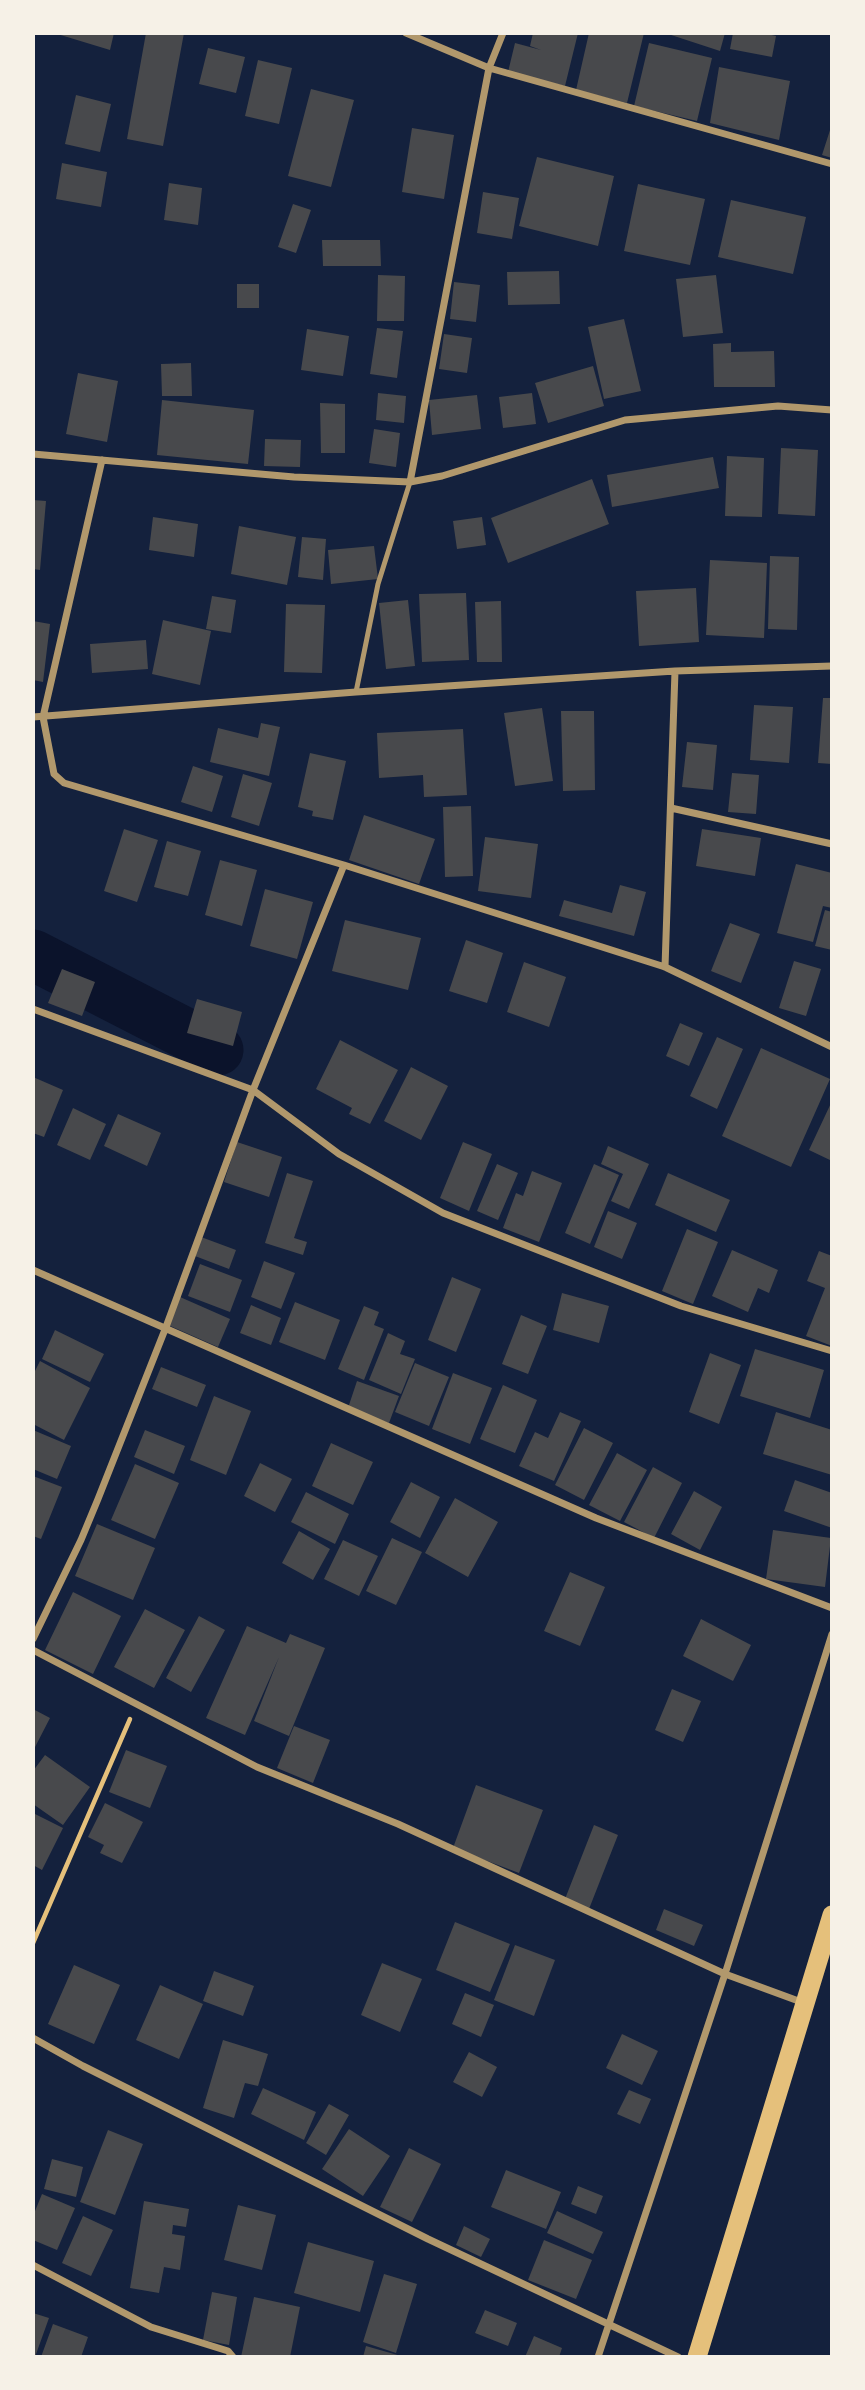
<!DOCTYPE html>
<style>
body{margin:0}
#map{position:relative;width:865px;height:2390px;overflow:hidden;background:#14213d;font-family:"Archivo Narrow",sans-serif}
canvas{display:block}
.frame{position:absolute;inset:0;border:35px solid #f6f1e7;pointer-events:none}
</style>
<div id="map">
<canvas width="865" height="2390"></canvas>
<div class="frame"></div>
</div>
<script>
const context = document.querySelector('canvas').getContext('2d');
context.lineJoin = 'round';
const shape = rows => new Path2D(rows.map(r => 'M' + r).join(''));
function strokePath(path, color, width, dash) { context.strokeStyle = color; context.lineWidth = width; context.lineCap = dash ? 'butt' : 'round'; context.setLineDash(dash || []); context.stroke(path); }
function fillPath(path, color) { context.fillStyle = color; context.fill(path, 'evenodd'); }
strokePath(shape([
 [33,955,218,1050]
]), '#0b132b', 51);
fillPath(shape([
 [54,33,114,33,110,50],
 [146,33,184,33,163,146,127,139],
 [533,33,578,33,565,86,508,72,515,43,541,50,530,46],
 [589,33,644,33,627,103,576,90],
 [665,33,725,33,720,51],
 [733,33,763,33,776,36,772,57,730,49],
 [649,43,712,58,697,121,634,106],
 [208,48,245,57,236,93,199,84],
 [258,60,292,68,279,124,245,116],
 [719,67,790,81,779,140,710,123],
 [311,89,354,100,331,187,288,176],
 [76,95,111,104,100,152,65,144],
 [831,127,832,127,832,158,822,155],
 [412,128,454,135,444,199,402,192],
 [537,157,614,176,598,246,519,226],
 [62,163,107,172,101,207,56,199],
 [169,183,202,188,198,225,164,220],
 [638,184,705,199,690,265,624,251],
 [483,192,519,198,512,239,477,233],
 [731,200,806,217,793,274,718,257],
 [293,204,311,210,296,253,278,247],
 [322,240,380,240,381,266,323,266],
 [559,271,560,304,508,305,507,272],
 [378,275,405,276,404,321,377,321],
 [716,275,723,333,683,337,676,279],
 [454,282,480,285,476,322,450,319],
 [237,284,259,284,259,308,237,308],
 [624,319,641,391,604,399,588,327],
 [377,328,403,331,397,378,370,374],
 [307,329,349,336,343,376,301,370],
 [444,334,472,338,467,373,439,369],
 [731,343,731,352,774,351,775,387,714,387,713,344],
 [191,363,192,396,162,396,161,364],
 [593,366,604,406,548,423,535,383],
 [78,373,118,381,107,442,66,434],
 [378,393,406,396,404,423,376,420],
 [532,393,536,424,503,428,499,397],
 [477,395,481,429,432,435,429,400],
 [162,400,254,410,248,464,157,455],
 [320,403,345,404,345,453,321,453],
 [374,429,400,433,396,467,369,463],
 [265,439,301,440,300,467,264,466],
 [781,448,818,450,815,516,778,514],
 [727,456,764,458,762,517,725,516],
 [713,457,719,488,612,507,607,475],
 [592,479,609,524,508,563,491,518],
 [33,500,46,501,40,570,33,569],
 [153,517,198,524,194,557,149,550],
 [482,517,486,545,457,549,453,521],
 [239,526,296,537,287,585,231,574],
 [302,537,326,539,323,580,298,577],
 [374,546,378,579,331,584,328,550],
 [770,556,799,557,797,630,768,629],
 [710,560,767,563,764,638,706,635],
 [696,588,699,642,639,646,636,591],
 [466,593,469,660,422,662,419,594],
 [212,596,236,600,231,633,206,629],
 [408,600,415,666,386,669,379,603],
 [501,601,502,662,477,662,475,602],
 [286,604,325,605,322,673,284,672],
 [163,620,211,631,200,685,152,674],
 [33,621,50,624,43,682,33,680],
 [146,640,148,669,92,673,90,644],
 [823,698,832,698,832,764,818,763],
 [754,705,793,707,789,763,750,760],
 [542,708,553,781,515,786,504,713],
 [561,711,594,711,595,790,563,791],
 [261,723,280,727,269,776,210,762,218,728,258,738],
 [463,729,467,795,424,797,423,775,379,778,377,733],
 [687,742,717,745,713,790,682,787],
 [310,753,346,761,333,820,312,816,313,811,298,807],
 [193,766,223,776,212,812,181,802],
 [732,773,759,775,756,814,728,812],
 [243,774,272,783,259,826,231,817],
 [471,806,473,876,445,877,443,807],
 [364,815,435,839,419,884,349,860],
 [124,829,158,840,137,902,104,891],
 [702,829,761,838,755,876,696,866],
 [485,837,538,844,531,898,478,891],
 [167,841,201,851,188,896,154,887],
 [220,860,257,870,242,926,205,915],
 [796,864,832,873,832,908,823,906,813,942,777,933],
 [620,885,646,892,634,936,559,916,564,900,612,913],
 [265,889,313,902,297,959,250,946],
 [825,910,832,912,832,950,815,946],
 [345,920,421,938,408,990,332,971],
 [730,923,760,934,741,983,711,971],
 [466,940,503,953,487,1003,449,991],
 [794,961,821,969,806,1016,779,1008],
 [524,962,566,977,549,1027,507,1012],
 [62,969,95,982,82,1016,48,1003],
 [197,999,242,1012,233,1046,187,1033],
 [680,1023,703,1033,689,1066,666,1056],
 [717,1037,743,1049,717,1109,690,1096],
 [340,1040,398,1070,370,1124,349,1114,352,1108,316,1089],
 [761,1048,830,1079,791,1167,722,1136],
 [411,1067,448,1086,421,1140,384,1121],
 [33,1077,63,1090,44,1137,33,1133],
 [832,1101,832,1161,809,1150],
 [73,1108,106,1124,90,1160,57,1145],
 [118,1114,161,1133,147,1166,104,1146],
 [237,1142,282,1157,269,1197,224,1182],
 [463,1142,492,1154,469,1211,440,1198],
 [608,1146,649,1164,629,1209,611,1201,623,1174,601,1164],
 [497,1164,518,1173,498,1220,477,1211],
 [594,1164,619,1175,590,1244,565,1233],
 [532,1171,562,1183,539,1242,503,1228,516,1193,523,1196],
 [287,1173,313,1181,294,1238,307,1242,303,1255,265,1243],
 [668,1173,730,1200,716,1232,655,1205],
 [608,1211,637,1223,622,1259,594,1247],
 [687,1229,718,1242,693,1304,662,1291],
 [201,1237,236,1250,229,1269,195,1256],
 [732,1250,778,1270,769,1293,758,1288,748,1312,712,1296],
 [819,1251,832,1256,832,1346,806,1336,825,1288,807,1281],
 [264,1261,295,1273,281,1309,251,1297],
 [200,1264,242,1280,230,1312,188,1296],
 [452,1277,481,1289,456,1352,428,1340],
 [562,1293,609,1306,599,1343,553,1330],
 [180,1297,230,1319,218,1347,168,1325],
 [295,1302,340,1320,325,1360,279,1342],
 [251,1305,281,1318,271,1345,240,1333],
 [364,1306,379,1312,374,1325,384,1329,364,1380,338,1369],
 [521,1315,547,1326,528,1374,502,1364],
 [55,1330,104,1354,90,1382,42,1359],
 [388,1333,405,1341,400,1354,415,1359,401,1394,369,1380],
 [755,1349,824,1370,810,1418,740,1396],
 [710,1353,741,1365,719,1424,689,1412],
 [40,1361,90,1388,64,1440,33,1424,33,1375],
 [415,1363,449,1377,429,1426,395,1412],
 [161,1367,206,1385,197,1407,152,1389],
 [453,1373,492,1388,470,1444,432,1429],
 [357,1381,399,1396,389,1423,348,1408],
 [503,1385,537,1400,515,1453,480,1439],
 [214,1396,251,1411,226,1475,190,1460],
 [560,1412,581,1421,554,1481,519,1466,535,1432,548,1438],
 [776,1412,832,1430,832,1475,763,1454],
 [584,1428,613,1443,584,1500,555,1485],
 [33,1430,71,1446,57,1479,33,1469],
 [145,1430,185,1446,174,1474,134,1457],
 [331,1443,373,1462,353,1505,312,1486],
 [617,1453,647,1470,620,1521,589,1505],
 [260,1463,292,1479,275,1512,244,1496],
 [135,1464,179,1483,155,1539,111,1520],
 [653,1467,682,1483,654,1538,624,1522],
 [33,1476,62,1487,41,1539,33,1536],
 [795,1480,832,1493,832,1528,784,1511],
 [411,1482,440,1497,420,1538,390,1522],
 [694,1491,722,1507,700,1550,671,1534],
 [306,1492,349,1514,335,1544,291,1522],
 [455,1498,498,1522,468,1577,425,1553],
 [97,1524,155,1548,133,1600,75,1576],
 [773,1530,831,1538,825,1587,766,1579],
 [299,1531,330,1549,313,1580,282,1563],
 [392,1538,422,1552,396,1605,366,1591],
 [343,1540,378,1556,359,1596,324,1579],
 [570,1572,605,1587,580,1646,544,1631],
 [73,1592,121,1616,93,1674,45,1650],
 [145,1609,185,1630,154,1688,114,1667],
 [199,1616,225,1630,191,1692,166,1678],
 [701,1619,751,1645,733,1681,683,1656],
 [247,1626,286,1643,290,1634,325,1648,289,1736,254,1721,279,1657,245,1735,206,1718],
 [672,1689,701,1701,683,1742,655,1730],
 [33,1709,50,1718,33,1751],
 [294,1726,330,1740,313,1783,277,1768],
 [126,1750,167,1766,150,1808,109,1792],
 [45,1755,90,1787,63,1825,33,1804,33,1771],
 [476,1785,543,1810,519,1873,453,1848],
 [105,1803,143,1822,122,1863,100,1853,104,1845,88,1837],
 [33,1813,63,1828,42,1870,33,1865],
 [594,1825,618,1835,589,1909,565,1899],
 [664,1909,703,1925,694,1946,656,1930],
 [455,1922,510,1944,490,1992,436,1970],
 [515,1945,555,1960,534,2016,494,2000],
 [382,1963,422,1979,400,2032,361,2015],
 [74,1965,120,1985,94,2044,48,2024],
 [214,1971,254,1986,243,2016,203,2001],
 [160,1985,203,2004,179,2059,136,2040],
 [465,1993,494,2005,481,2037,452,2024],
 [622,2034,658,2051,642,2085,606,2068],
 [223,2040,268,2054,258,2086,245,2083,234,2118,203,2108],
 [469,2052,497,2067,482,2097,453,2082],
 [263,2088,316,2112,304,2140,251,2114],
 [629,2090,651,2099,640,2124,617,2114],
 [329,2104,349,2115,326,2155,306,2143],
 [349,2129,390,2156,363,2196,322,2169],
 [108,2130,143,2144,115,2215,80,2202],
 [409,2148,441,2164,412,2222,380,2207],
 [52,2159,83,2167,76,2197,44,2189],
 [506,2170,561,2192,546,2229,491,2207],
 [578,2186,603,2196,596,2214,571,2204],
 [42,2194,75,2208,57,2250,33,2240,33,2216],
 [144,2201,189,2209,186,2227,173,2225,172,2234,185,2236,180,2270,164,2267,159,2293,130,2288],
 [238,2205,276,2215,262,2270,224,2260],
 [557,2211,603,2232,593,2254,547,2233],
 [83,2216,113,2230,91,2276,62,2263],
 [464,2226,490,2239,481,2257,456,2245],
 [544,2240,592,2260,576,2299,528,2280],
 [308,2242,374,2261,360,2312,294,2293],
 [384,2274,417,2284,396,2353,363,2342],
 [212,2292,237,2297,229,2345,203,2340],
 [254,2297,300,2307,290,2357,241,2357],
 [485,2310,517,2323,508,2346,475,2333],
 [33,2313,49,2318,35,2357,33,2357],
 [53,2324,88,2337,81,2357,41,2357],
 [534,2336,562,2348,559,2357,525,2357],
 [366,2346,401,2356,401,2357,363,2357]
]), '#48494c');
strokePath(shape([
 [33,1943,130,1719]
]), '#e5c07b', 4.5);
strokePath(shape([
 [356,692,378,584,410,482]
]), '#b1986c', 5);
strokePath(shape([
 [406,33,489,68,832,164],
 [33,454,294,477,410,482,442,476,625,420,778,406,832,410],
 [102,460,43,717,54,774,64,783,344,865,665,967,832,1047],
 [410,482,489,68,503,33],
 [33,717,356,692,675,671,832,666],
 [671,808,832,844],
 [665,967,675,671],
 [33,1009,253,1090,339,1154,443,1213,681,1306,832,1351],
 [33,1270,596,1518,832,1608],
 [33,1639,81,1540,98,1499,166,1327,253,1090,344,865],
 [33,1650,257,1767,398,1824,725,1974,804,2003],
 [33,2038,83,2066,428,2239,678,2357],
 [33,2265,151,2327,228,2351,233,2357],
 [598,2357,725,1974,832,1634]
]), '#b1986c', 7);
strokePath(shape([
 [697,2357,832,1915]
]), '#e5c07b', 19);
</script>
